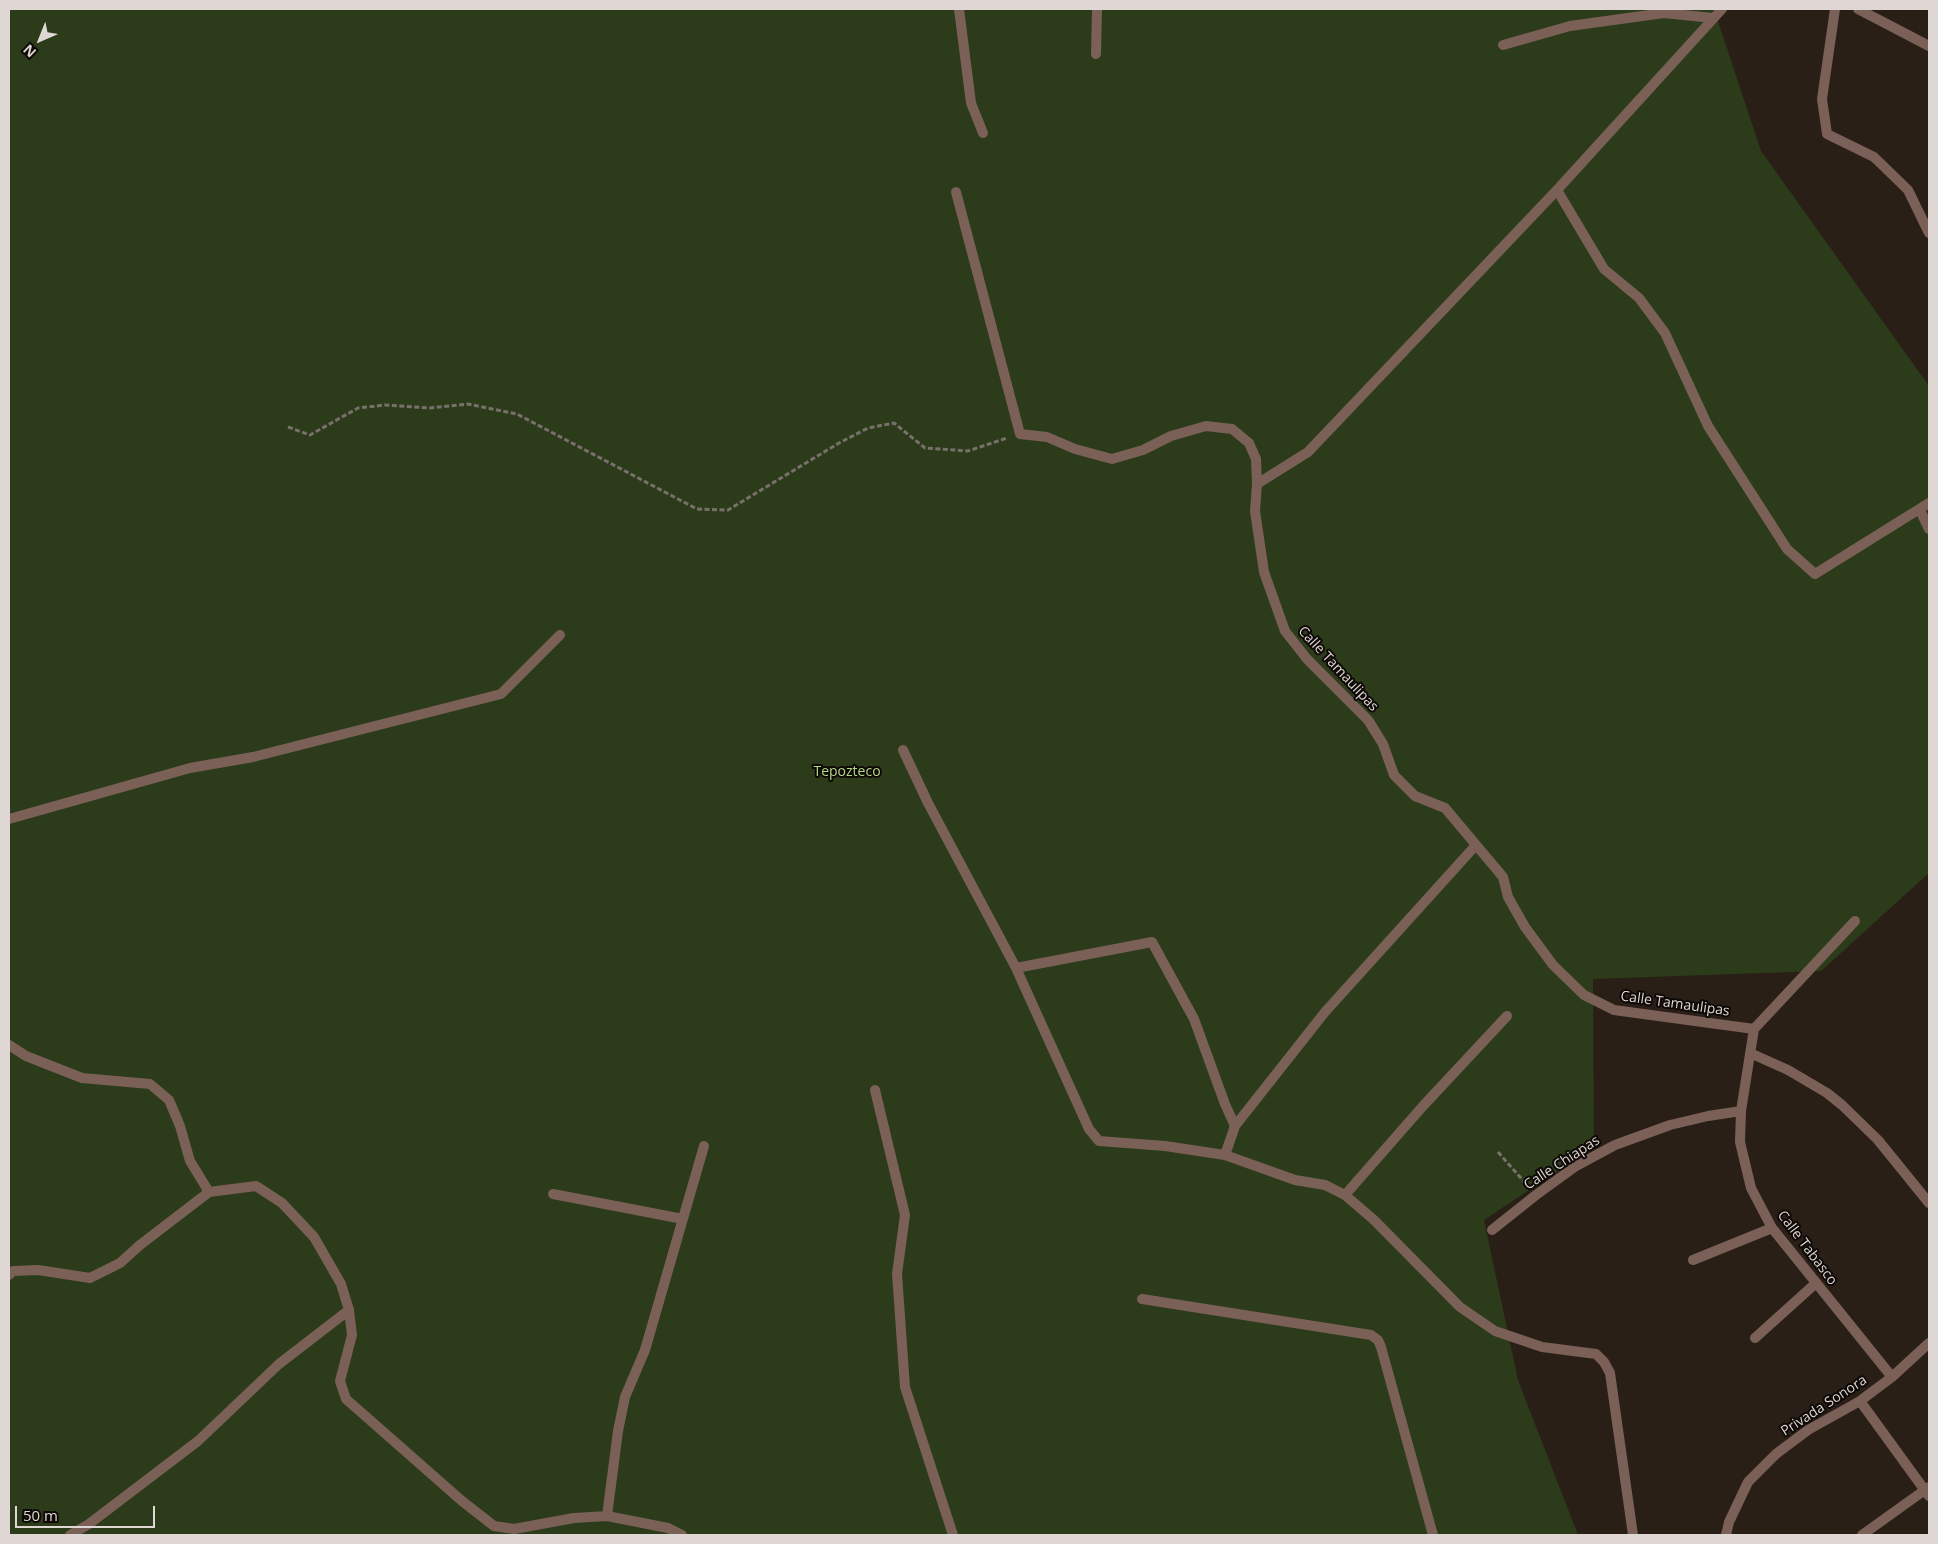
<!DOCTYPE html>
<style>
body{margin:0}
#map{position:relative;width:1938px;height:1544px;overflow:hidden;background:#291f17;font-family:"Open Sans",sans-serif}
canvas{display:block}
.frame{position:absolute;inset:0;border:10px solid #ded7d3;pointer-events:none}
.north{position:absolute;left:15px;top:15px;width:50px;height:50px;-webkit-text-stroke:4px #0e0907;paint-order:stroke;rotate:224deg;font-size:14px;font-weight:700;line-height:20px;text-align:center;color:#ded7d3}
.north::after{content:'';display:block;margin:auto;width:18px;height:22px;background:#ded7d3;clip-path:polygon(50% 0,100% 100%,50% 72%,0 100%)}
.scale{position:absolute;left:15px;top:1506px;width:140px;height:22px;box-sizing:border-box;border:2px solid #ded7d3;border-top:0;padding-left:6px;font-size:15px;line-height:18px;white-space:nowrap;color:#ded7d3;-webkit-text-stroke:4px #0e0907;paint-order:stroke}
</style>
<div id="map">
<canvas width="1938" height="1544"></canvas>
<div class="frame"></div>
<div class="north">N</div>
<div class="scale">50 m</div>
</div>
<script>
const context = document.querySelector('canvas').getContext('2d');
context.lineJoin = 'round';
function fillPath(path, color) { context.fillStyle = color; context.fill(path, 'evenodd'); }
const shape = rows => new Path2D(rows.map(r => 'M' + r).join(''));
function strokePath(path, color, width, dash) { context.strokeStyle = color; context.lineWidth = width; context.lineCap = dash ? 'butt' : 'round'; context.setLineDash(dash || []); context.stroke(path); }
function write(font, color, halo, rows, align = 'center') {
  context.font = font + ' "Open Sans",sans-serif'; context.lineWidth = 4; context.setLineDash([]); context.textBaseline = 'middle'; context.strokeStyle = halo; context.fillStyle = color; for (const [text, x, y, turn = 0] of rows) {
    context.save(); context.translate(x, y); context.rotate((+turn || 0) * Math.PI / 180); context.textAlign = isNaN(turn) ? turn : align; if (halo) context.strokeText(text, 0, 0); context.fillText(text, 0, 0); context.restore();
  }
}
fillPath(shape([
 [9,9,1714,9,1761,151,1929,386,1929,873,1821,971,1593,979,1594,1147,1484,1220,1518,1380,1578,1535,9,1535]
]), '#2c3b19');
strokePath(shape([
 [288,427,310,435,358,408,385,405,430,408,468,404,517,414,697,509,728,510,839,443,868,428,894,423,925,448,968,451,1007,438],
 [1498,1152,1527,1185]
]), '#78706a', 3, [5, 2.5]);
strokePath(shape([
 [959,9,971,103,983,133],
 [1835,9,1822,99,1827,134,1874,157,1908,190,1929,233],
 [1858,9,1929,46],
 [1503,45,1570,26,1664,13,1713,18],
 [1096,54,1097,9],
 [1557,190,1604,269,1639,298,1665,333,1708,426,1787,549,1815,574,1929,503],
 [956,192,1020,434,1047,437,1075,449,1112,459,1143,450,1171,436,1206,426,1232,429,1249,443,1256,459,1257,484,1255,511,1264,572,1285,631,1307,659,1368,720,1383,744,1394,775,1415,796,1445,808,1503,877,1508,897,1525,927,1553,965,1584,995,1614,1010,1754,1029],
 [1257,484,1308,452,1557,190,1722,9],
 [1920,510,1929,529],
 [903,750,928,803,1016,968,1089,1129,1099,1141,1165,1146,1225,1155,1295,1180,1325,1185,1345,1195,1374,1220,1460,1307,1495,1331,1542,1347,1596,1354,1604,1362,1610,1373,1633,1535],
 [9,819,190,768,253,757,501,694,560,635],
 [1016,968,1152,942,1194,1019,1225,1104,1235,1126,1225,1155],
 [1754,1029,1741,1111,1740,1142,1751,1188,1772,1228,1892,1377],
 [1754,1029,1855,921],
 [9,1045,26,1056,82,1078,150,1084,169,1100,180,1126,190,1161,209,1192],
 [1750,1053,1788,1070,1827,1093,1842,1105,1878,1140,1929,1203],
 [875,1090,905,1215,897,1274,905,1387,953,1535],
 [1235,1126,1325,1012,1476,845],
 [553,1194,683,1219],
 [1345,1195,1423,1106,1507,1016],
 [1492,1230,1536,1195,1576,1166,1615,1145,1670,1125,1708,1116,1741,1111],
 [1693,1260,1772,1228],
 [9,1275,13,1271,38,1270,90,1278,120,1263,140,1245,209,1192,256,1186,282,1203,314,1237,341,1284,349,1310,352,1335,340,1381,346,1399,462,1501,494,1526,514,1529,574,1518,607,1516,668,1528,682,1535],
 [1142,1299,1371,1335,1378,1340,1381,1347,1433,1535],
 [1755,1338,1816,1283],
 [1860,1401,1929,1496],
 [607,1516,618,1431,625,1397,645,1350,704,1146],
 [70,1535,89,1524,198,1441,279,1364,349,1310],
 [1726,1535,1729,1522,1748,1482,1776,1454,1808,1430,1860,1401,1892,1377,1929,1343],
 [1862,1535,1929,1487]
]), '#7a6057', 10);
write('14px', '#ded7d3', '#0e0907', [
 ["Calle Tamaulipas",1338,669,47],
 ["Calle Tamaulipas",1675,1004,8],
 ["Calle Chiapas",1562,1163,-33],
 ["Calle Tabasco",1807,1248,53],
 ["Privada Sonora",1824,1406,-33]
]);
write('14px', '#b2d787', '#0e0907', [
 ["Tepozteco",847,772]
]);
</script>
